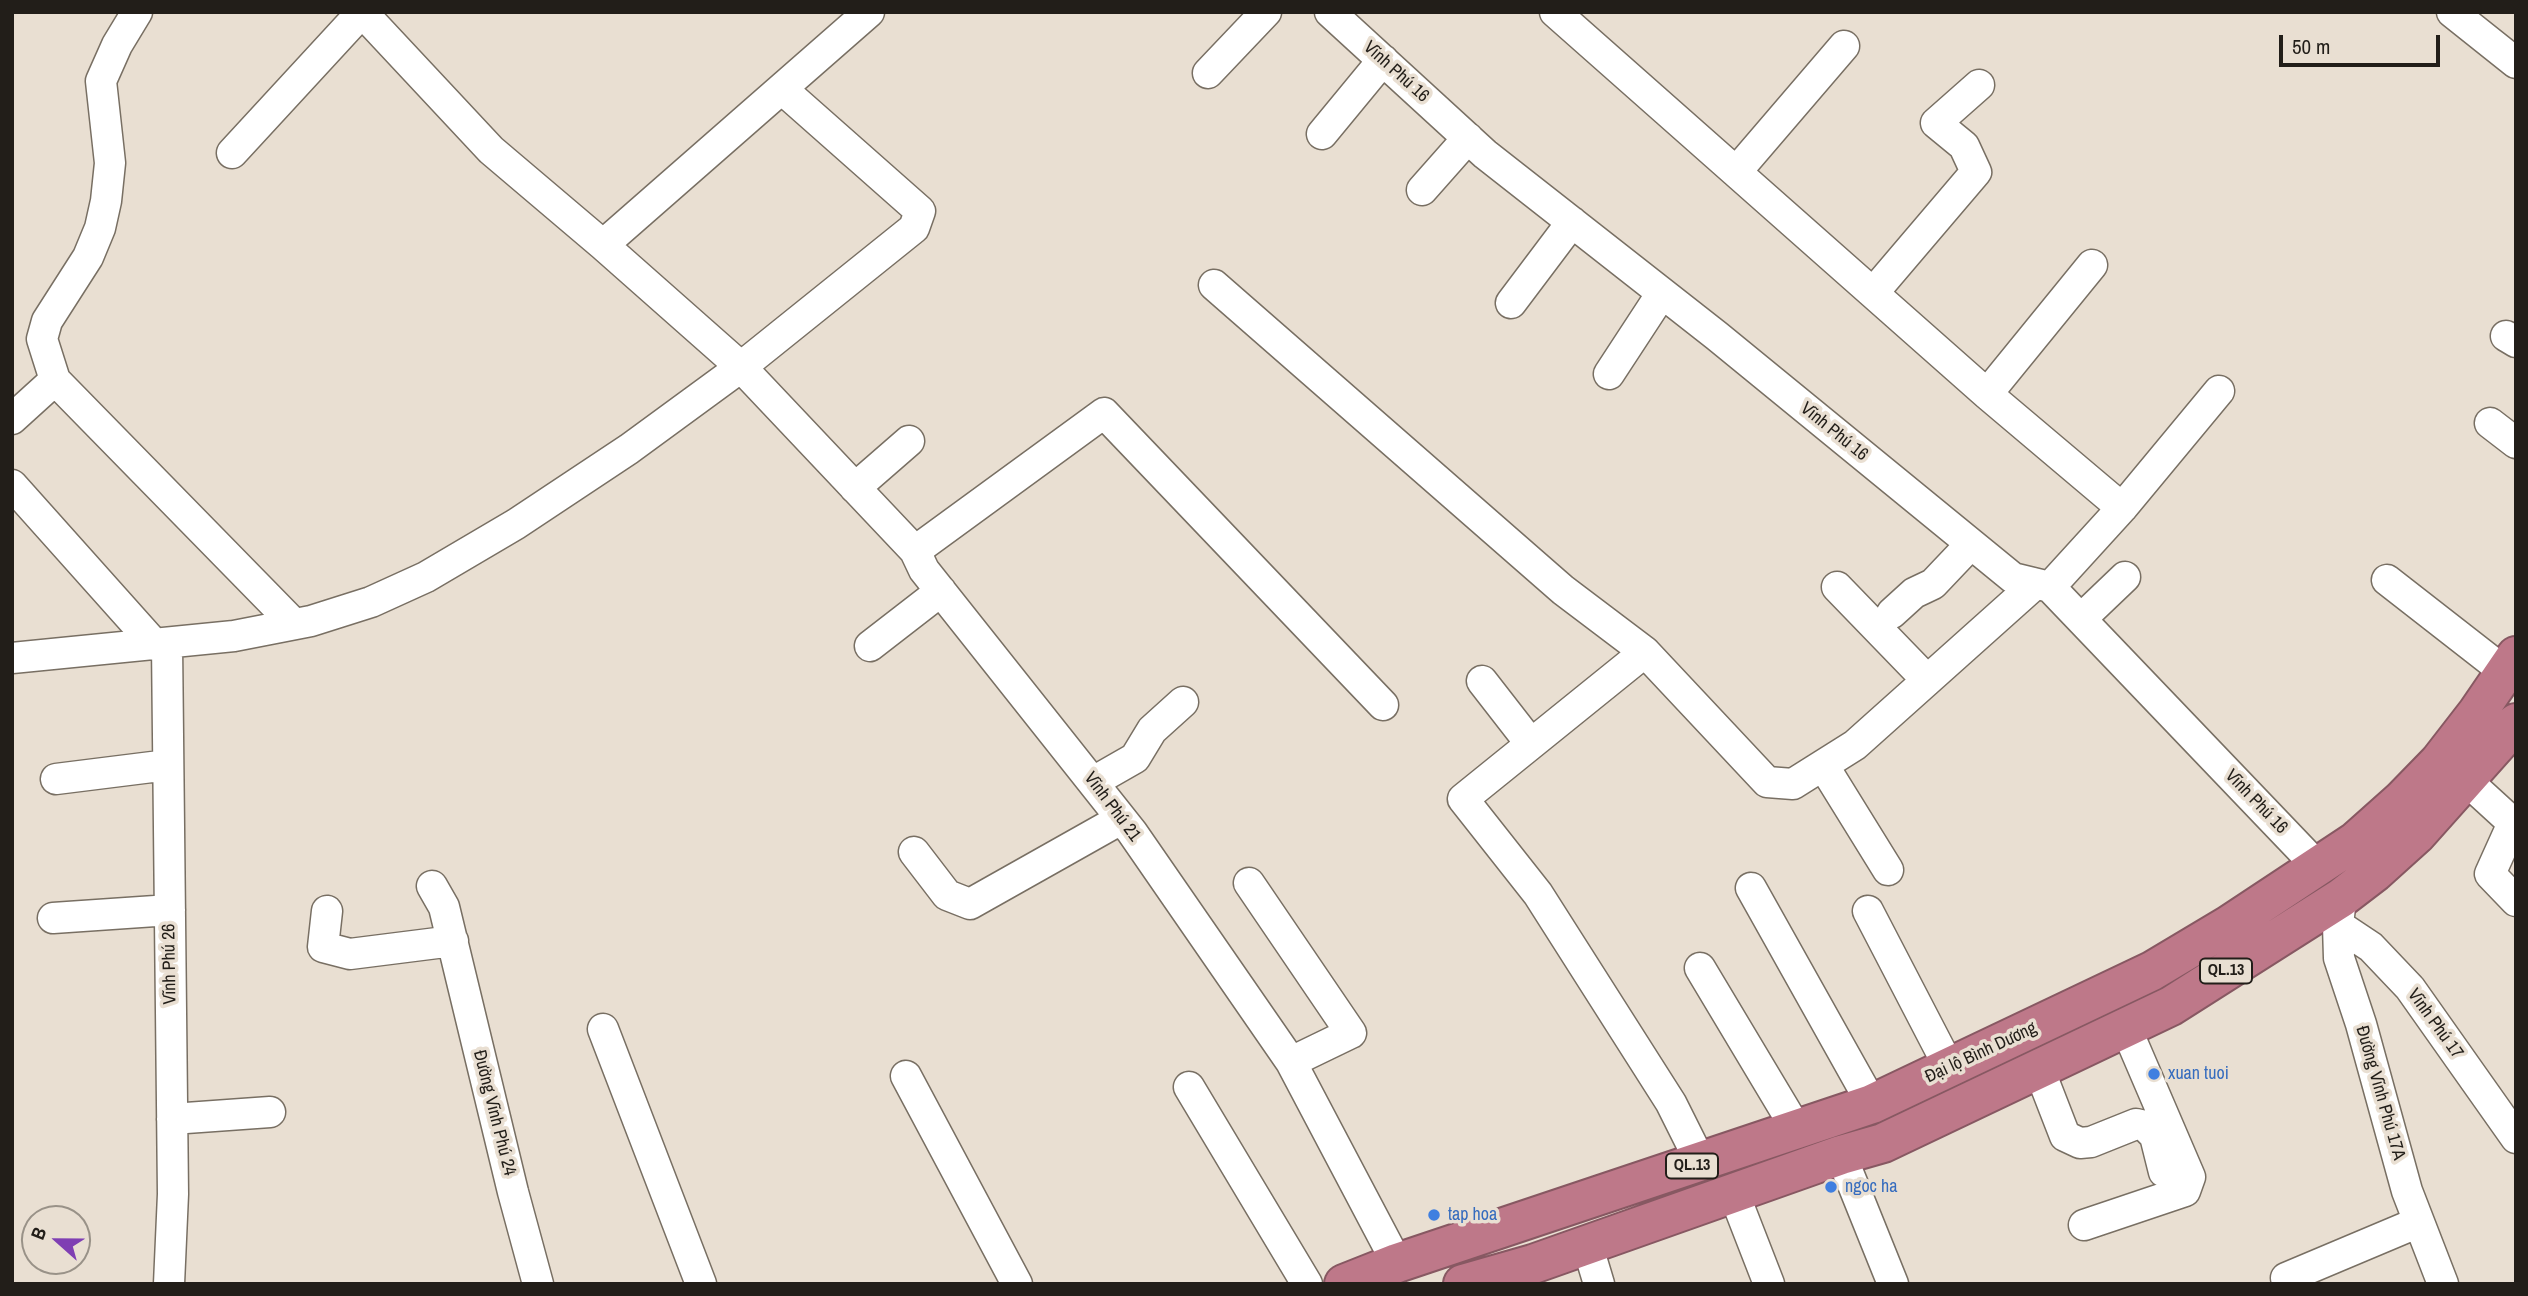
<!DOCTYPE html>
<meta charset="utf-8">
<style>
body{margin:0}
#map{position:relative;width:2528px;height:1296px;overflow:hidden;background:#e9dfd2;font-family:"Archivo Narrow",sans-serif}
canvas{display:block}
.frame{position:absolute;inset:0;border:14px solid #221e19;pointer-events:none}
.north{position:absolute;left:21px;top:1205px;width:70px;height:70px;box-sizing:border-box;background:#e9dfd2;border:2px solid #999288;border-radius:50%;rotate:291deg;font-size:19px;font-weight:700;line-height:28px;text-align:center;color:#221e19}
.north::after{content:'';display:block;margin:auto;width:24px;height:32px;background:#7f3fb3;clip-path:polygon(50% 0,100% 100%,50% 72%,0 100%)}
.scale{position:absolute;left:2279px;top:35px;width:161px;height:32px;box-sizing:border-box;border:4px solid #221e19;border-top:0;padding-left:9px;font-size:21px;line-height:24px;white-space:nowrap;color:#221e19;-webkit-text-stroke:5px #e9dfd2;paint-order:stroke}
</style>
<div id="map">
<canvas width="2528" height="1296"></canvas>
<div class="frame"></div>
<div class="north">B</div>
<div class="scale">50 m</div>
</div>
<script>
const context = document.querySelector('canvas').getContext('2d');
context.lineJoin = 'round';
const shape = rows => new Path2D(rows.map(r => 'M' + r).join(''));
function strokePath(path, color, width, dash) { context.strokeStyle = color; context.lineWidth = width; context.lineCap = dash ? 'butt' : 'round'; context.setLineDash(dash || []); context.stroke(path); }
function write(font, color, halo, rows, align = 'center') {
  context.font = font + ' "Archivo Narrow",sans-serif'; context.lineWidth = 7; context.setLineDash([]); context.textBaseline = 'middle'; context.strokeStyle = halo; context.fillStyle = color; for (const [text, x, y, turn = 0] of rows) {
    context.save(); context.translate(x, y); context.rotate((+turn || 0) * Math.PI / 180); context.textAlign = isNaN(turn) ? turn : align; if (halo) context.strokeText(text, 0, 0); context.fillText(text, 0, 0); context.restore();
  }
}
const minor = shape([
 [137,12,117,45,101,81,110,163,106,201,100,228,88,257,47,321,42,339,55,380,294,624],
 [362,12,491,150,603,245,741,367,915,551,924,570,1132,832,1291,1062,1397,1263],
 [1330,12,1485,154,1717,336,2013,578,2050,587,2317,866],
 [1555,12,1987,394,2122,508,2050,587],
 [2452,12,2516,63],
 [1208,73,1266,12],
 [1322,134,1383,60],
 [232,153,362,12],
 [1736,172,1844,46],
 [1422,190,1468,138],
 [603,245,869,12],
 [1214,285,1563,590,1645,652,1463,799,1538,894,1671,1103,1701,1163],
 [1873,293,1976,172,1964,146,1936,123,1979,85],
 [1511,303,1572,222],
 [2506,336,2516,342],
 [1609,374,1662,293],
 [1987,394,2092,265],
 [12,419,55,380],
 [2490,423,2516,443],
 [12,485,155,645],
 [855,488,909,441],
 [2122,508,2219,391],
 [915,551,1104,413,1383,705],
 [2387,580,2505,672],
 [1837,587,1927,680],
 [1892,613,1914,593,1933,584,1971,544],
 [2081,619,2125,577],
 [167,644,173,1194,169,1284],
 [870,646,941,591],
 [1645,652,1767,782,1793,784,1855,745,2035,584],
 [12,658,234,636,311,621,371,602,426,577,516,524,629,449,741,367,914,228,920,211,782,89],
 [1482,681,1531,744],
 [1823,765,1888,870],
 [56,779,168,765],
 [2466,780,2513,823,2490,874,2516,901],
 [1093,782,1135,758,1152,730,1183,702],
 [914,852,947,895,970,904,1121,819],
 [1249,883,1351,1033,1291,1062],
 [432,886,444,907,513,1192,538,1284],
 [1751,888,1872,1104],
 [2341,898,2338,925,2339,958,2361,1024,2407,1191,2443,1284],
 [327,911,323,947,350,954,453,941],
 [1868,911,1949,1067],
 [53,918,170,910],
 [2338,925,2371,947,2410,988,2516,1138],
 [1700,968,1797,1130],
 [603,1029,701,1284],
 [2039,1069,2065,1136,2080,1143,2091,1142,2136,1124,2145,1126,2155,1136,2164,1172],
 [906,1076,1017,1284],
 [1189,1087,1307,1284],
 [172,1119,270,1112],
 [1841,1155,1893,1284],
 [1734,1194,1769,1284],
 [2084,1225,2185,1191,2190,1177,2126,1028],
 [1587,1244,1599,1284],
 [2286,1278,2419,1222]
]);
const highway = shape([
 [1344,1284,1397,1263,1872,1104,2152,971,2229,925,2356,841,2402,800,2439,762,2477,713,2516,656],
 [1463,1284,1533,1264,1841,1155,1883,1143,2171,1006,2341,898,2375,872,2416,835,2516,723]
]);
strokePath(minor, '#786f63', 33);
strokePath(highway, '#875862', 42);
strokePath(minor, '#fff', 30);
strokePath(highway, '#be7889', 38);
for (const [x, y, r, color] of [
 [2154,1074,7,"#3f7fe0"],
 [1831,1187,7,"#3f7fe0"],
 [1434,1215,7,"#3f7fe0"]
]) { const dot = new Path2D(); dot.arc(x, y, r, 0, 2 * Math.PI); context.fillStyle = color; context.fill(dot); strokePath(dot, '#e9dfd2', 2.5); }
for (const [x, y, w] of [
 [2226,971,52],
 [1692,1166,52]
]) { const box = new Path2D(); box.roundRect(x - w / 2, y - 12.5, w, 25, 5); context.fillStyle = '#e9dfd2'; context.fill(box); strokePath(box, '#221e19', 2); }
write('bold 16px', '#221e19', null, [
 ["QL.13",2226,971],
 ["QL.13",1692,1166]
]);
write('18px', '#221e19', '#e9dfd2', [
 ["Vĩnh Phú 16",1396,72,42],
 ["Vĩnh Phú 16",1834,432,39],
 ["Vĩnh Phú 16",2256,802,46],
 ["Vĩnh Phú 21",1112,807,53],
 ["Vĩnh Phú 26",170,964,-91],
 ["Vĩnh Phú 17",2435,1024,54],
 ["Đại lộ Bình Dương",1981,1053,-25],
 ["Đường Vĩnh Phú 17A",2380,1093,74],
 ["Đường Vĩnh Phú 24",494,1113,76]
]);
write('18px', '#366cbe', '#e9dfd2', [
 ["xuan tuoi",2168,1074],
 ["ngoc ha",1845,1187],
 ["tap hoa",1448,1215]
], 'left');
</script>
